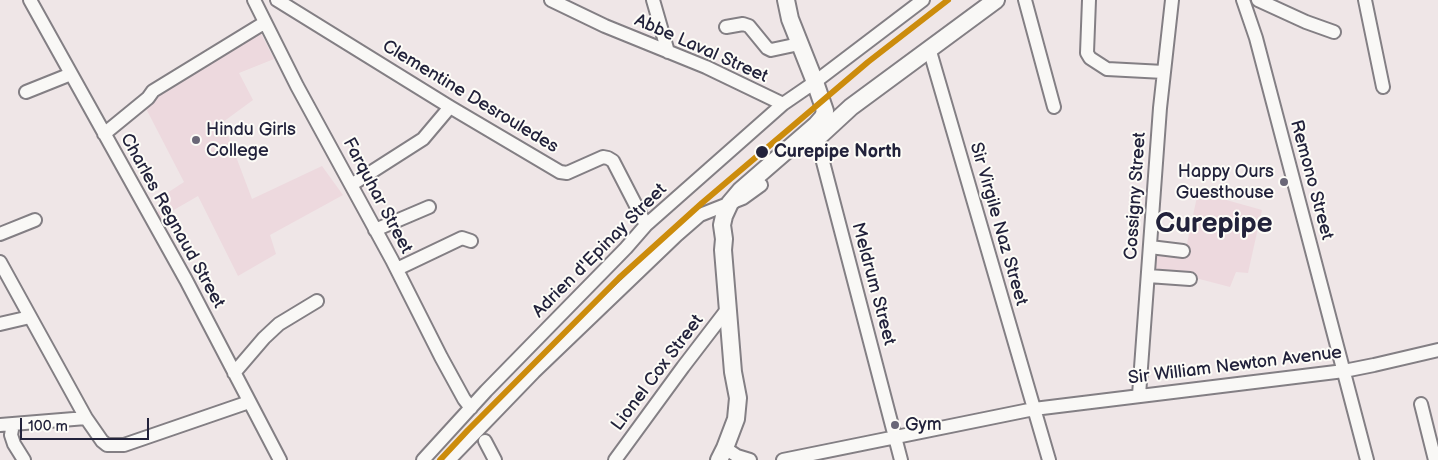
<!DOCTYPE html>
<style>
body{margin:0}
#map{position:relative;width:1438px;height:460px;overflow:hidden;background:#efe6e7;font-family:"Balsamiq Sans",sans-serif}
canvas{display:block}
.scale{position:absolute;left:20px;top:418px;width:129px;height:22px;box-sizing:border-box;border:2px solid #22223b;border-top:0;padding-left:6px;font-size:15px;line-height:18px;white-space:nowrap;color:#22223b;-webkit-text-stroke:4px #fdfcf7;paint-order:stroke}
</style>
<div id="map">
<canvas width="1438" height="460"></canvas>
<div class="scale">100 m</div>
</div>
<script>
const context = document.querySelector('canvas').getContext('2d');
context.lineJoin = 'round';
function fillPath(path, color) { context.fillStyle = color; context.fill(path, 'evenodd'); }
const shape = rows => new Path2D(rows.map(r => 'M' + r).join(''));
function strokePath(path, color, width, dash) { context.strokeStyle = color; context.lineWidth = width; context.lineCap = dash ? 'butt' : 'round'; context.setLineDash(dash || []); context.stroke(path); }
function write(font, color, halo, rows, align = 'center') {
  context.font = font + ' "Balsamiq Sans",sans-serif'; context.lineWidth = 4; context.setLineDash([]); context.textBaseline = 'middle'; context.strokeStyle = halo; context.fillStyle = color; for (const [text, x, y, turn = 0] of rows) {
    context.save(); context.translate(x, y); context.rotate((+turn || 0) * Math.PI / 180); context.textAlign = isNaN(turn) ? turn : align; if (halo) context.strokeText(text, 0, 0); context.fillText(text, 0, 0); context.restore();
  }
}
fillPath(shape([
 [254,20,274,59,239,73,253,100,223,122,252,199,322,166,343,195,270,235,276,254,238,276,198,196,153,222,150,216,166,207,161,197,184,182,139,95],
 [1198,192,1262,210,1248,273,1236,272,1230,287,1188,276,1151,274,1152,249,1185,253]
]), '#edd9de');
const minor = shape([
 [30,0,186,280,280,460],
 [254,0,297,86,392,260,441,357,464,399,471,408],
 [277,0,450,107,560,172,567,173,603,157,608,158,613,161,646,225],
 [551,0,605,26,706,67,783,104],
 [653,0,668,52],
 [1025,0,1054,107],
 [1089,0,1087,53,1090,58,1107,69,1164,72],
 [1243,0,1256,38,1367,460],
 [1258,0,1306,22,1334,32],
 [1365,0,1383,87],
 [726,27,743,24,749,26,767,48,771,50,799,44],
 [929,48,1049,460],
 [26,92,71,74],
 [104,134,148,98,153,91,264,23],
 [817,139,901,460],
 [351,185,423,139,450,107],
 [375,230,429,207],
 [0,234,35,220],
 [1150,247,1183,251],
 [0,262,86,418,102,441,107,445,124,445,249,402],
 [397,269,462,238,471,241],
 [1148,276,1190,279],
 [0,324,30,317],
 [234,373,264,338,279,324,317,301],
 [1139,395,1160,108,1172,0],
 [1421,404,1435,460],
 [13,424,11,435,14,444,24,460],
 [0,425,86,418],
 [485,441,495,460],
 [725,448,737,456,750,460],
 [423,460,486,391,626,248,646,225,783,104,815,82,923,0],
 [449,460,534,372,677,235,700,215,743,198,761,185],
 [615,460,683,367,729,307],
 [783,460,1034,409,1344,371,1374,365,1438,350]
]);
const major = shape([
 [812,143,851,107,996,0],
 [719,460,725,448,736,419,738,398,733,372,723,250,724,239,722,225,724,216,730,203,741,190,816,125,823,117,825,111,815,82,790,19,786,0]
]);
strokePath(minor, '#837f84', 16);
strokePath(major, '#837f84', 20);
strokePath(minor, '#f9f8f6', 12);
strokePath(major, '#f9f8f6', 16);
strokePath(shape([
 [440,460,468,430,619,278,702,203,868,62,948,0]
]), '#cc8c0c', 6);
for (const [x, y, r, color] of [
 [196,140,5,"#6a6777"],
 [762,152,7,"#22223b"],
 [1284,182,5,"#6a6777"],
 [895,425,5,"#6a6777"]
]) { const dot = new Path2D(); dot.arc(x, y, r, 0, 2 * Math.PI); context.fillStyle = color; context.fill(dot); strokePath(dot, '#fdfcf7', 2); }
write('18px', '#22223b', '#fdfcf7', [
 ["Abbe Laval Street",701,49,24],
 ["Clementine Desrouledes",470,97,31],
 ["Remono Street",1311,180,75],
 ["Farquhar Street",377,196,62],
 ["Cossigny Street",1136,196,-86],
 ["Charles Regnaud Street",172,221,61],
 ["Sir Virgile Naz Street",998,224,74],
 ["Adrien d'Epinay Street",600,251,-45],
 ["Meldrum Street",873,284,75],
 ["Sir William Newton Avenue",1235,366,-7],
 ["Lionel Cox Street",658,373,-53]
]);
write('18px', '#22223b', '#fdfcf7', [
 ["Hindu Girls",206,130],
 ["College",206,151],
 ["Happy Ours",1274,172,"right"],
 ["Guesthouse",1274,193,"right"],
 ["Gym",905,425]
], 'left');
write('bold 18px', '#22223b', '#fdfcf7', [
 ["Curepipe North",774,152]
], 'left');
write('bold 28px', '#22223b', '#fdfcf7', [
 ["Curepipe",1214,225]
]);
</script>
